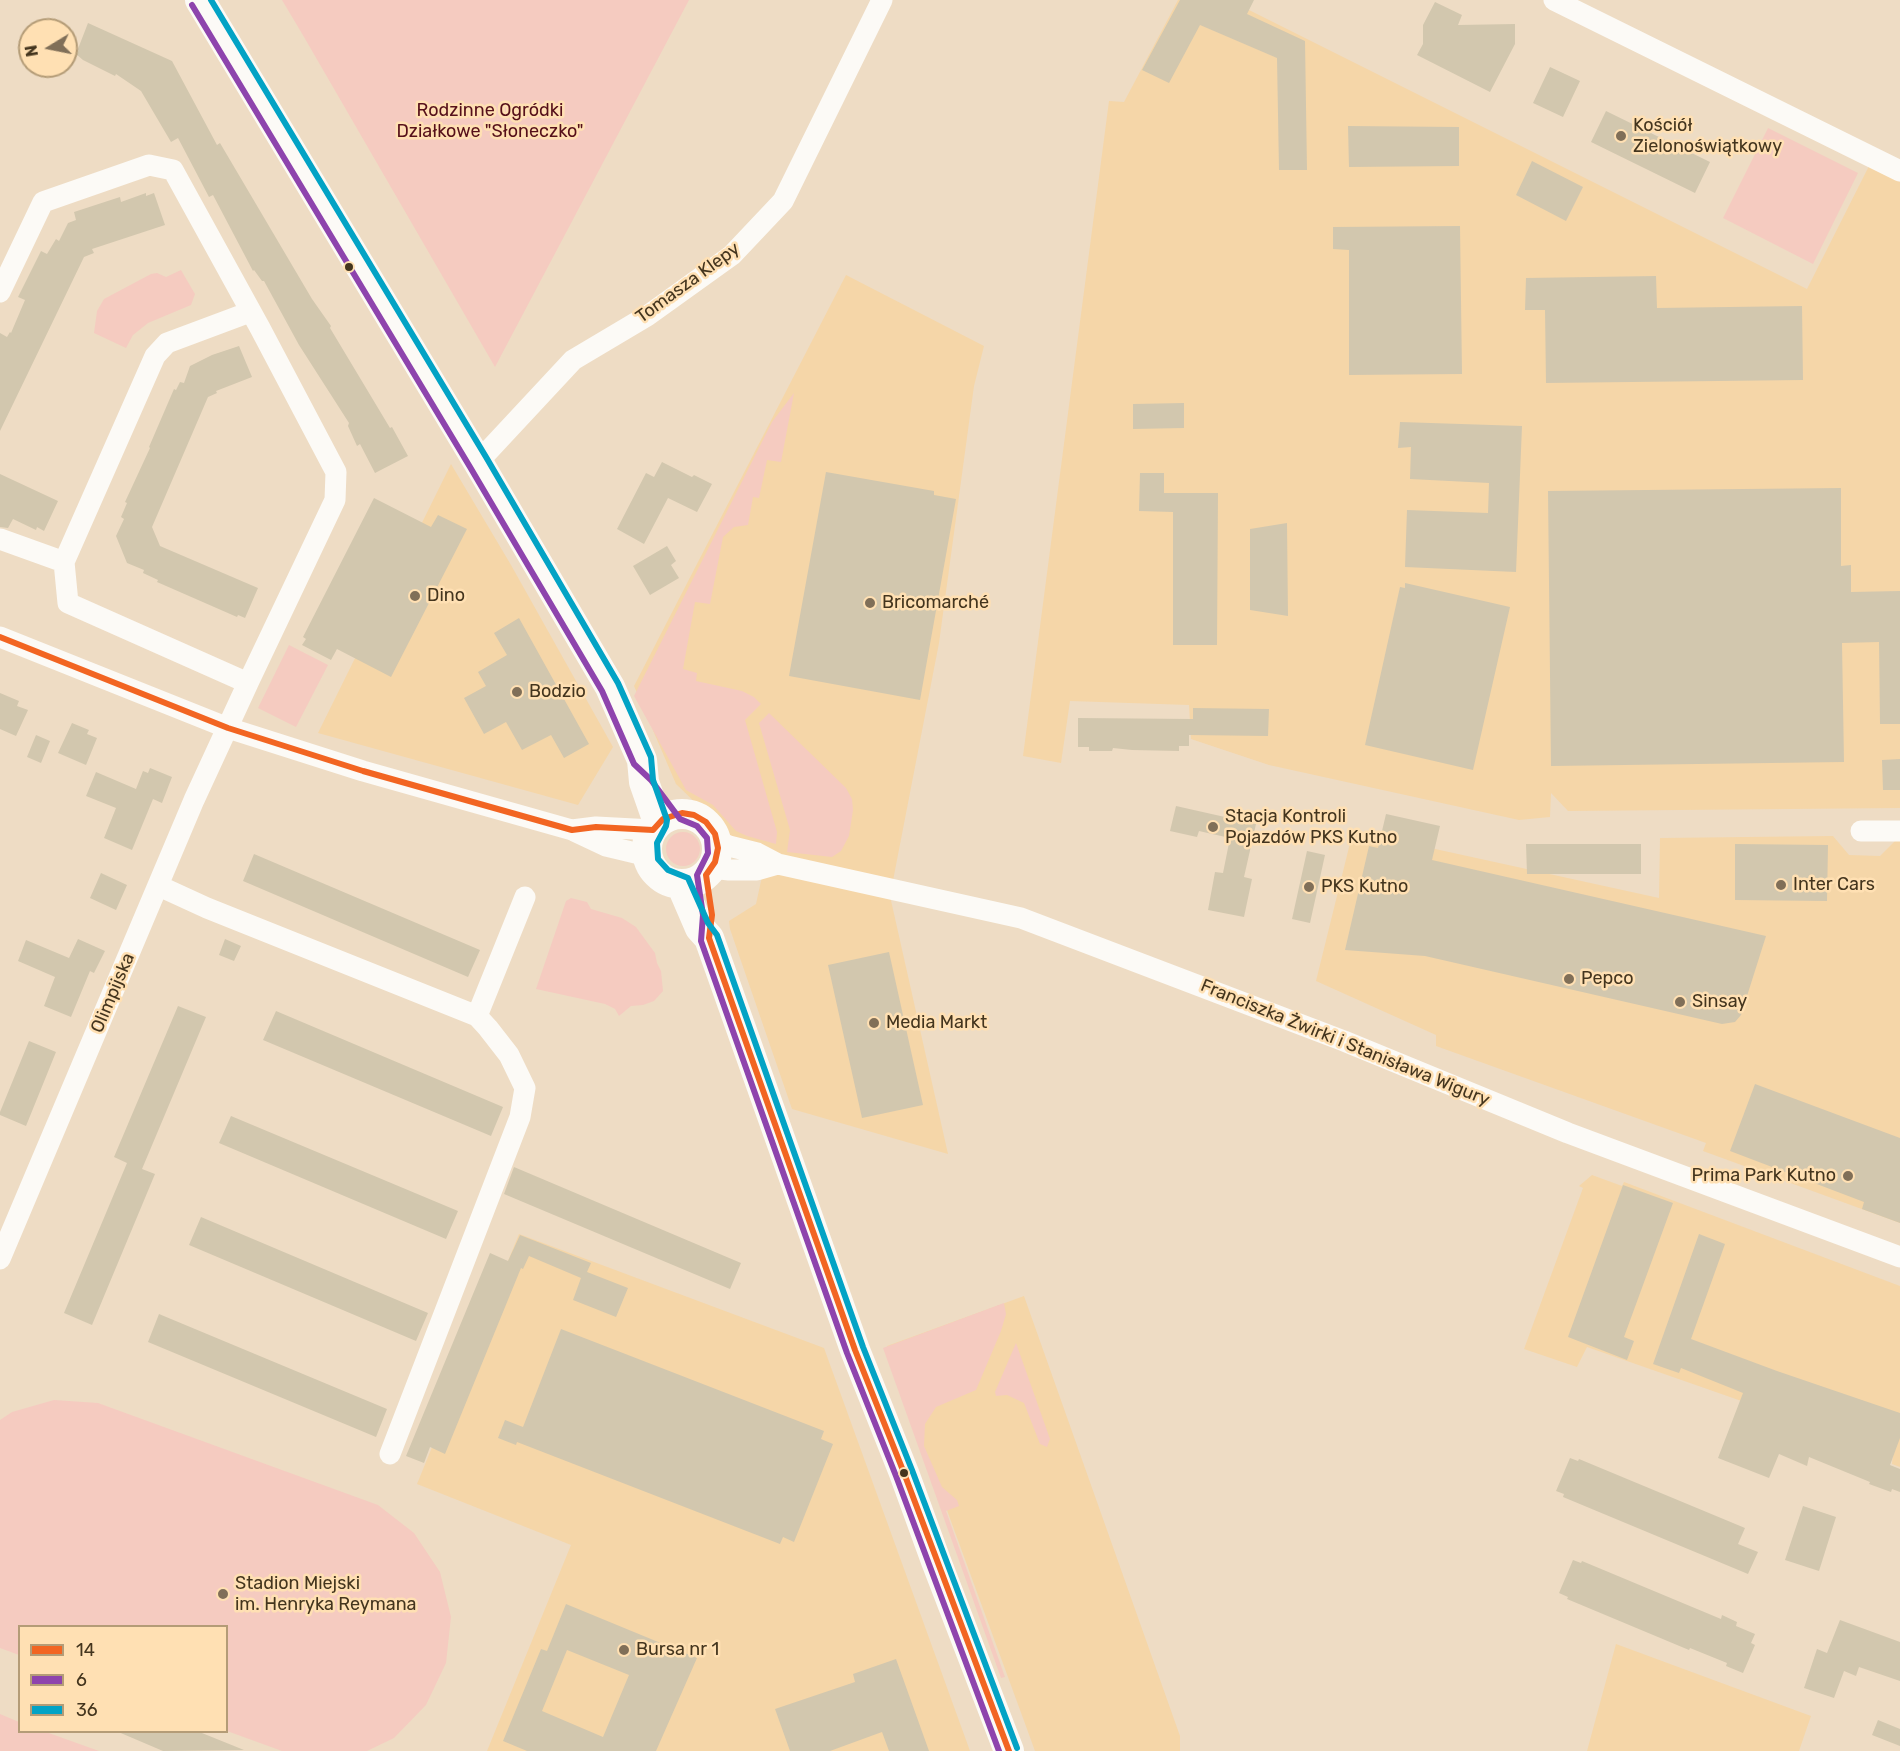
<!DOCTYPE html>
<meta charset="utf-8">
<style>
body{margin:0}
#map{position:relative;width:1900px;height:1751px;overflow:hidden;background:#eedcc4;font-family:Rubik,sans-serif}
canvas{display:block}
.legend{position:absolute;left:18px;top:1625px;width:210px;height:108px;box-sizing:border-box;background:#ffe0b3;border:2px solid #b49c77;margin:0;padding:8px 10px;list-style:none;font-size:18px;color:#44351e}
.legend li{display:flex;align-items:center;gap:12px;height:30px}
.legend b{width:30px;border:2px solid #b49c77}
.north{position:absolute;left:18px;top:18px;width:60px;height:60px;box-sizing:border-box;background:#ffe0b3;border:2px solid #b49c77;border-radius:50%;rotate:260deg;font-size:16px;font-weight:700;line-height:24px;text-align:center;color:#44351e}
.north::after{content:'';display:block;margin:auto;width:21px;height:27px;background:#806f58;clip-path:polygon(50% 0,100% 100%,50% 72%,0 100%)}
</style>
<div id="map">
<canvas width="1900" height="1751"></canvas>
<ul class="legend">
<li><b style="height:8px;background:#f26522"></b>14</li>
<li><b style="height:8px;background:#8e44ad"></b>6</li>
<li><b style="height:8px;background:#03a3c5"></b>36</li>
</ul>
<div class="north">N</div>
</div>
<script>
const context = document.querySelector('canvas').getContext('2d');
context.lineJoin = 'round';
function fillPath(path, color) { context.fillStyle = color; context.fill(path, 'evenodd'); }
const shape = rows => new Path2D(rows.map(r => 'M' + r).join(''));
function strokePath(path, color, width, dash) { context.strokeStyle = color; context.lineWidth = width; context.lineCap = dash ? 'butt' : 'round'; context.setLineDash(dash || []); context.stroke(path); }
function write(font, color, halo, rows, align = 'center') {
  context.font = font + ' Rubik,sans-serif'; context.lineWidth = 5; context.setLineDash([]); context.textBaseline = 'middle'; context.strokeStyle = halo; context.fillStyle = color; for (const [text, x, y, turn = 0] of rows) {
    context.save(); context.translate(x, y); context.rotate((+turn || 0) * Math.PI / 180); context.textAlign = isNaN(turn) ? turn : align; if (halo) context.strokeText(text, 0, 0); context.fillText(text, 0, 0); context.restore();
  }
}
fillPath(shape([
 [1178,0,1229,0,1807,289,1869,166,1900,182,1900,808,1568,811,1551,793,1550,817,1519,820,1269,765,1191,739,1189,705,1070,701,1061,763,1023,756,1109,101,1124,102],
 [846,275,984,346,974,386,939,643,890,896,948,1154,792,1109,730,929,729,921,756,904,768,849,730,836,676,784,634,686],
 [451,464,511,565,613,747,578,805,318,733],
 [1353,831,1659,898,1660,838,1833,836,1849,855,1880,856,1900,836,1900,1223,1703,1151,1706,1143,1436,1046,1436,1035,1316,981],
 [1592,1175,1622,1186,1624,1182,1900,1286,1900,1467,1892,1464,1893,1454,1587,1347,1577,1367,1524,1349,1583,1188,1579,1186],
 [519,1234,824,1348,970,1751,487,1751,571,1545,417,1484],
 [1024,1296,1180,1736,1180,1751,1035,1751,887,1346],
 [1616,1644,1811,1716,1799,1751,1587,1751]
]), '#f5d6a8');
fillPath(shape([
 [282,0,689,0,495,367,304,37],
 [1768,128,1858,173,1813,264,1723,218],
 [181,270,195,294,191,305,148,323,133,335,126,348,94,333,97,311,104,299,151,274,157,273,166,277],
 [794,393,781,462,767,460,759,498,753,497,748,525,734,527,723,537,710,604,695,602,683,669,697,673,696,681,742,691,754,697,761,704,745,720,777,832,776,844,747,836,736,831,713,805,686,790,634,696,772,422],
 [289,645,328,665,296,727,258,708],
 [769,713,846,788,852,799,853,810,849,836,841,851,832,857,787,852,790,830,759,723],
 '666 849a17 17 0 1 1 34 0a17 17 0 1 1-34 0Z',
 [571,898,587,902,591,909,622,918,636,927,655,953,657,963,661,971,663,991,654,1001,643,1005,631,1006,619,1016,615,1009,605,1004,536,989,566,901],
 [1004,1303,1006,1314,1001,1331,976,1390,936,1407,925,1424,924,1446,942,1487,957,1500,959,1506,946,1511,1005,1677,1001,1678,883,1348],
 [1016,1343,1050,1439,1047,1447,1040,1444,1024,1403,1007,1395,996,1396,995,1392],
 [54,1400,98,1403,378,1505,414,1533,440,1572,451,1617,446,1663,426,1705,394,1738,367,1751,282,1751,227,1731,226,1626,20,1626,19,1655,0,1648,0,1420,12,1412],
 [0,1714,19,1722,20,1732,46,1732,99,1751,0,1751]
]), '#f5cbc0');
fillPath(shape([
 [1180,0,1254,0,1247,14,1305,41,1307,170,1279,170,1277,58,1200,25,1169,83,1142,70],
 [1435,2,1462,15,1458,25,1515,24,1515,44,1490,92,1417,55,1423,44,1423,25],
 [88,23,172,61,217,145,220,143,312,299,331,326,330,328,390,428,392,427,408,456,375,473,360,444,357,446,348,426,349,423,299,345,264,281,262,281,254,270,253,271,213,195,209,197,178,138,171,142,141,91,116,74,115,76,83,60,76,54],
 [1550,67,1580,81,1563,117,1533,103],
 [1606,111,1710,162,1695,193,1591,142],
 [1348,126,1459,127,1459,166,1349,167],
 [1532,161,1583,187,1566,221,1516,195],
 [146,193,146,196,154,193,165,225,92,249,94,253,84,257,0,431,0,333,7,337,10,332,11,333,25,300,18,297,41,251,47,254,56,239,59,241,68,223,76,220,74,212,120,197,121,202],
 [1460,226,1462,374,1349,375,1349,250,1333,249,1333,227],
 [1656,276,1657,308,1802,306,1803,380,1546,383,1545,310,1525,310,1526,278],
 [239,346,252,377,216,391,217,393,208,397,152,527,160,546,258,588,245,618,238,615,237,617,157,582,158,580,143,573,144,570,127,563,116,536,124,519,121,517,127,503,125,502,150,448,149,447,174,389,176,390,180,382,184,383,190,366,212,355],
 [1184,403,1184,428,1133,429,1133,404],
 [1400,422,1522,426,1516,572,1405,567,1407,510,1488,513,1489,483,1410,479,1411,447,1398,448],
 [662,462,692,477,694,475,712,484,697,512,668,498,644,544,617,529,646,473,654,477],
 [826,472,934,491,934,495,956,499,920,700,789,676],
 [1140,473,1164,473,1164,493,1218,493,1217,645,1173,645,1173,512,1139,511],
 [0,474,58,501,44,531,37,527,36,530,13,519,8,528,0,527],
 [1841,488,1841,566,1851,565,1851,592,1900,591,1900,724,1880,724,1879,642,1842,643,1844,762,1551,766,1548,491],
 [374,498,431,527,438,515,467,529,391,677,337,649,331,660,302,645,306,639,303,637],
 [1287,523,1288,616,1250,610,1250,529],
 [667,546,676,561,671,565,679,578,650,595,633,566],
 [1405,583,1510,607,1473,770,1365,745,1400,587,1405,588],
 [519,618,589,744,564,758,551,735,522,750,506,722,484,734,464,698,486,686,478,672,507,655,494,633],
 [0,693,19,701,17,706,28,710,16,736,0,729],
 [1193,708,1269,709,1268,736,1189,735,1189,746,1179,746,1179,751,1132,750,1113,748,1112,751,1089,751,1089,747,1078,747,1078,718,1193,719],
 [72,723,89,730,87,734,97,738,86,765,58,753],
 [36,735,50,741,41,763,27,757],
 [1900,759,1900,790,1883,790,1882,760],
 [150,768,172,777,162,803,153,799,132,850,104,838,116,808,86,796,96,772,136,789,143,771,148,773],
 [1176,806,1256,824,1244,877,1252,879,1244,917,1208,910,1215,872,1223,873,1230,838,1199,831,1197,837,1170,831],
 [1386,814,1440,826,1432,860,1766,936,1741,1015,1735,1022,1722,1024,1425,956,1345,950,1369,846,1378,848],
 [1526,844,1641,844,1641,874,1527,874],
 [1735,844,1828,845,1827,901,1735,900],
 [1307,851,1325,855,1310,923,1292,919],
 [254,854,480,950,468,977,243,881],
 [101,873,127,885,116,910,90,898],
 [78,939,105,951,94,973,90,971,71,1017,44,1006,55,977,18,961,26,940,69,958],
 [225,939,241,946,234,961,219,955],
 [889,952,923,1105,862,1118,828,965],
 [178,1006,206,1017,142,1169,155,1174,92,1325,64,1313,127,1163,114,1157],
 [276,1011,503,1107,491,1136,263,1040],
 [29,1041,56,1052,26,1126,0,1115,0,1112],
 [1755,1084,1900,1138,1900,1223,1862,1209,1864,1202,1730,1151],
 [231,1116,458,1211,446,1239,219,1143],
 [514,1167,741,1263,730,1289,504,1194],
 [1623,1185,1673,1203,1624,1337,1634,1341,1627,1360,1568,1337],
 [201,1217,428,1313,416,1341,189,1245],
 [1699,1234,1725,1244,1691,1339,1777,1371,1900,1413,1900,1438,1890,1465,1900,1469,1900,1492,1892,1489,1891,1492,1869,1484,1870,1482,1809,1457,1807,1466,1779,1454,1769,1478,1718,1458,1743,1393,1681,1368,1679,1373,1653,1364],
 [520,1235,591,1263,587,1272,628,1288,616,1317,573,1300,581,1278,529,1256,523,1269,521,1268,445,1454,430,1447,424,1463,406,1456,490,1253,508,1261],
 [159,1314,387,1409,376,1437,148,1342],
 [561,1329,824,1431,821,1439,833,1444,794,1542,783,1537,780,1544,517,1442,516,1445,498,1438,505,1420,523,1427],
 [1570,1458,1578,1461,1579,1459,1745,1528,1738,1544,1758,1552,1748,1574,1563,1497,1564,1494,1556,1491],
 [1803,1506,1836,1517,1819,1571,1785,1560],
 [1573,1560,1581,1563,1582,1561,1721,1619,1722,1615,1737,1622,1736,1626,1755,1634,1751,1643,1755,1645,1743,1673,1726,1666,1727,1663,1690,1648,1689,1650,1567,1599,1568,1597,1559,1593],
 [566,1604,697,1658,656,1751,527,1751,503,1741,541,1649,547,1651],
 [567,1650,629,1675,603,1737,542,1711],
 [1840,1620,1900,1642,1900,1681,1859,1667,1856,1676,1844,1671,1834,1698,1804,1688,1817,1649,1827,1653],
 [896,1659,929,1751,889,1751,882,1732,830,1751,790,1751,775,1709,855,1682,853,1674],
 [1878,1720,1900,1729,1900,1746,1872,1735],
 [116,1731,197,1731,244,1750,163,1751]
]), '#d2c7ae');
strokePath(shape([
 [1554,0,1900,171],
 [0,292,43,202,149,165,173,170,260,328,336,472,335,500,248,683,68,603,64,562,0,539],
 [478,462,573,360,647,316,732,255,783,201,882,0],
 [64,562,155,356,167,343,250,312],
 [0,637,228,728,363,771,572,830,606,846,648,856],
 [572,830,596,827,653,830],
 [1861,831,1900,831],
 [717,841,729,846,757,853,778,864,1021,918,1344,1041,1568,1133,1900,1257],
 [712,868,729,870,757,870,778,864],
 [159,886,207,908,477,1016,488,1028,509,1055,525,1088,520,1117,390,1454],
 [477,1016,525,897],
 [0,1259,194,800,248,683]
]), '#fcfaf6', 21);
strokePath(shape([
 [200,0,478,462,610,687,642,760,644,782,658,822],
 '647 849a35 35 0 1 1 70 0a35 35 0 1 1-70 0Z',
 [681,884,700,928,709,938,855,1350,904,1473,936,1561,1009,1751]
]), '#fcfaf6', 30);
strokePath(shape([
 [0,637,228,728,363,771,572,830,596,827,653,830,663,819,682,813,694,815,706,822,715,834,718,848,715,862,706,875,712,915,709,938,855,1350,904,1473,1009,1751]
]), '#f26522', 6);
strokePath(shape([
 [192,5,470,467,602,691,634,764,651,780,680,819,697,826,707,838,708,853,697,875,703,915,701,941,847,1353,896,1476,999,1751]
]), '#8e44ad', 6);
strokePath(shape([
 [211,0,486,457,618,683,651,757,653,780,667,820,666,826,657,843,658,859,668,870,688,878,708,923,717,935,863,1347,912,1470,1017,1748]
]), '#03a3c5', 6);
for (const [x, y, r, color] of [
 [1621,136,6,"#806f58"],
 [349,267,5,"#44351e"],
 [415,596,6,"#806f58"],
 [870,603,6,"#806f58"],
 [517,692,6,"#806f58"],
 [1213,827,6,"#806f58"],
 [1781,885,6,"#806f58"],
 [1309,887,6,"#806f58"],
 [1569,979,6,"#806f58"],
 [1680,1002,6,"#806f58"],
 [874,1023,6,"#806f58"],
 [1848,1176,6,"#806f58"],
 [904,1473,5,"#44351e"],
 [223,1594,6,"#806f58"],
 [624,1650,6,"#806f58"]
]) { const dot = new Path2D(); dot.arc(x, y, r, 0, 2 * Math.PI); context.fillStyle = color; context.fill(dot); strokePath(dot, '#ffe0b3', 2); }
write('18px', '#56101a', '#ffe0b3', [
 ["Rodzinne Ogródki",490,111],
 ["Działkowe \"Słoneczko\"",490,132]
]);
write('18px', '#44351e', '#ffe0b3', [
 ["Kościół",1633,126],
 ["Zielonoświątkowy",1633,147],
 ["Dino",427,596],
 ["Bricomarché",882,603],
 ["Bodzio",529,692],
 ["Stacja Kontroli",1225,817],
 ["Pojazdów PKS Kutno",1225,838],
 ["Inter Cars",1793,885],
 ["PKS Kutno",1321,887],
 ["Pepco",1581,979],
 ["Sinsay",1692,1002],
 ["Media Markt",886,1023],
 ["Prima Park Kutno",1836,1176,"right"],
 ["Stadion Miejski",235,1584],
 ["im. Henryka Reymana",235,1605],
 ["Bursa nr 1",636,1650]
], 'left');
write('18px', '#44351e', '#ffe0b3', [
 ["Tomasza Klepy",688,283,-36],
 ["Olimpijska",113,993,-67],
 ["Franciszka Żwirki i Stanisława Wigury",1345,1043,22]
]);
</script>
